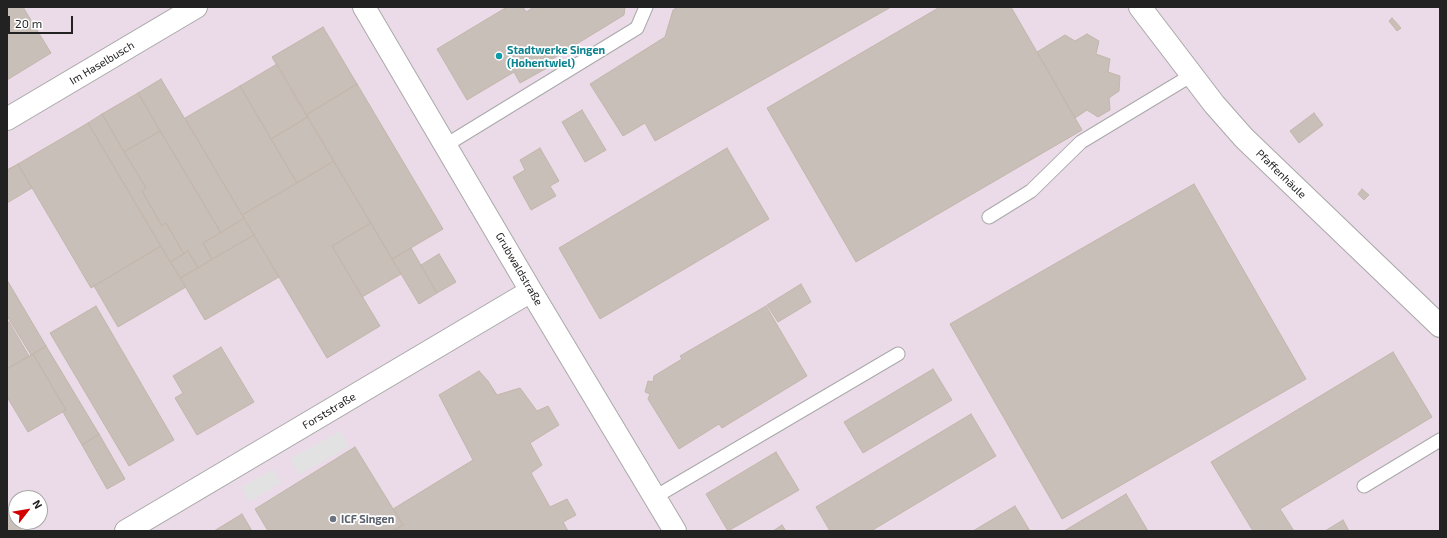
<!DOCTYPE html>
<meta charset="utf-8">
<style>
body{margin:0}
#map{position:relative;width:1447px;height:538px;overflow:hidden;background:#f2efe9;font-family:"Exo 2",sans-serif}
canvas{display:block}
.frame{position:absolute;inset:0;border:8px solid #222;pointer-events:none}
.north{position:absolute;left:8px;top:490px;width:40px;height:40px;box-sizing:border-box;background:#fff;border:1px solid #a7a7a7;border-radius:50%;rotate:59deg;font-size:11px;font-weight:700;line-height:16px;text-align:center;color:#222}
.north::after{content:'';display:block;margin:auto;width:14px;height:18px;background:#d40000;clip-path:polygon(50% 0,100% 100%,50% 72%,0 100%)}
.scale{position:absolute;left:8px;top:16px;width:65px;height:18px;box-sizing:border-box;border:2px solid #222;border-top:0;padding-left:5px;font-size:12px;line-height:14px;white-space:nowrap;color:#222;-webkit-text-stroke:3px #fff;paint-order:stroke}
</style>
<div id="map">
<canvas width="1447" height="538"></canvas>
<div class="frame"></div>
<div class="north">N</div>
<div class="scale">20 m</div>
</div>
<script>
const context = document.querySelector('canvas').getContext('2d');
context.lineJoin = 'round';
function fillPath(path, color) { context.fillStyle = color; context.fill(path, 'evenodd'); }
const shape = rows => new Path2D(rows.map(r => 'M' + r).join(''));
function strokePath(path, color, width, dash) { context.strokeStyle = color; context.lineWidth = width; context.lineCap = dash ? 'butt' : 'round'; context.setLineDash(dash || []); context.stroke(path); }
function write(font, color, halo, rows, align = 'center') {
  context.font = font + ' "Exo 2",sans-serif'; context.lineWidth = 3.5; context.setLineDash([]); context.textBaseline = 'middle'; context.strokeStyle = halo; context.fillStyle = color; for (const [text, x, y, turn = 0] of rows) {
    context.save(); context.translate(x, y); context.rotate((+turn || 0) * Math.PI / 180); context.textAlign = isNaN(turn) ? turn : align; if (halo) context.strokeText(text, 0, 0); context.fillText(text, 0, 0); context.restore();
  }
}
fillPath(shape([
 [7,7,1440,7,1440,531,7,531],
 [16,498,40,498,40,522,16,522]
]), '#ebdbe8');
fillPath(shape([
 [340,431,349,447,299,475,290,459],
 [273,469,281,483,249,502,241,487]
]), '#e2e2e2');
const building = shape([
 [7,7,23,7,51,53,7,80,7,7],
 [507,7,523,7,526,12,534,7,625,7,624,15,544,64,547,68,520,83,514,72,467,100,437,49,507,7],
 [678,7,891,7,655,141,645,123,623,136,590,84,665,37,673,10,678,7],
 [940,7,1011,7,1082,130,856,262,767,108,940,7],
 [1392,18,1401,28,1397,31,1389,21,1392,18],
 [323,27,357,84,306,115,272,57,323,27],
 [1087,34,1099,41,1096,54,1110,59,1108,72,1120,76,1119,91,1109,98,1110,110,1098,117,1087,110,1075,118,1037,52,1065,35,1075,41,1087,34],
 [277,64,308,117,271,139,240,86,277,64],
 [161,79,244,218,221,233,138,93,161,79],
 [357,84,443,229,392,259,306,115,357,84],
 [240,86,297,183,242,215,185,118,240,86],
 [138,93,160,131,124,152,102,114,138,93],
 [582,110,606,150,585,162,562,122,582,110],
 [1314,113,1323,125,1299,143,1290,131,1314,113],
 [102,114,146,188,142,191,162,226,166,223,184,254,170,262,88,123,102,114],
 [308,117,334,161,297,183,271,139,308,117],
 [88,123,161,246,91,288,18,164,88,123],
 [160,131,221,233,203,243,212,259,198,268,188,251,184,254,166,223,162,226,142,191,146,188,124,152,160,131],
 [540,148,559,181,550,186,556,196,531,210,513,177,525,170,520,160,540,148],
 [727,148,769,219,600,319,559,248,727,148],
 [334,161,371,223,332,246,380,326,327,358,242,215,334,161],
 [18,164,32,188,7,203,7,170,18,164],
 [1194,184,1306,379,1062,519,950,324,1194,184],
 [1362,189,1369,195,1364,200,1358,194,1362,189],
 [244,218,254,235,212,259,203,243,244,218],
 [371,223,401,274,362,297,332,246,371,223],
 [254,235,279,277,205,320,180,278,254,235],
 [161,246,186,287,118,327,94,286,161,246],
 [411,248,437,293,419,304,392,259,411,248],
 [188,251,198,268,180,278,170,262,188,251],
 [439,254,456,282,437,293,421,265,439,254],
 [7,280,46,346,31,355,7,316,7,280],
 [801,284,811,302,778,322,767,305,801,284],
 [96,306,174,440,129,466,50,333,96,306],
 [766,306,807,376,722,428,719,424,679,449,648,399,650,394,645,392,648,381,653,382,654,376,682,359,680,356,766,306],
 [9,322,29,356,7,369,7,323,9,322],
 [46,346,99,434,82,445,63,412,66,410,33,354,46,346],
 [221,347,254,402,197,435,175,398,183,393,173,376,221,347],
 [1393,352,1432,417,1280,509,1294,531,1253,531,1211,462,1393,352],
 [33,354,66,410,28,432,7,397,7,369,33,354],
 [933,369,952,400,863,453,844,422,933,369],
 [479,371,488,381,497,395,520,388,537,411,548,406,559,425,530,443,542,465,531,473,550,507,567,499,576,515,563,522,568,531,393,531,403,525,393,509,473,460,439,395,479,371],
 [971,414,996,456,871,531,830,531,816,507,971,414],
 [99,434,125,479,107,489,82,445,99,434],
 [355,447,403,525,393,531,268,531,255,509,355,447],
 [776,452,799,490,728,531,706,494,776,452],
 [1126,494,1148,531,1064,531,1126,494],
 [1015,506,1030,531,973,531,1015,506],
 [7,507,16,522,22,531,7,531,7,507],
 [242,514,252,531,214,531,242,514],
 [1343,520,1349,531,1325,531,1343,520],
 [782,525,786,531,773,531,782,525]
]);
fillPath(building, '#c7bfb8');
strokePath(building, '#c4b6ab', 1);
const lane = shape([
 [446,145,637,28,646,7],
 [989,217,1031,191,1081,142,1192,75],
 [1364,486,1440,440],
 [655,497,898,354]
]);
const street = shape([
 [364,7,531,291,675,531],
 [1140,7,1214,104,1244,138,1440,326],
 [7,119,196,7],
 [126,531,531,291]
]);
strokePath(lane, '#a9a9a9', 15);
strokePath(street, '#a9a9a9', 24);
strokePath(lane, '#fff', 13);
strokePath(street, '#fff', 22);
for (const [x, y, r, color] of [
 [499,56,4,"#0f9aa8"],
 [333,519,4,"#6b7280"]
]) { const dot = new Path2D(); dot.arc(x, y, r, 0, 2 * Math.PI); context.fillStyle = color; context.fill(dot); strokePath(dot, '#fff', 1.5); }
write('bold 11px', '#0d838f', '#fff', [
 ["Stadtwerke Singen",507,50],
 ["(Hohentwiel)",507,63]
], 'left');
write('11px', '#222', '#fff', [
 ["Im Haselbusch",102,63,-31],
 ["Pfaffenhäule",1281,174,44],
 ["Grubwaldstraße",519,269,60],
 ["Forststraße",329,411,-31]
]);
write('bold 11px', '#5b616d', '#fff', [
 ["ICF Singen",341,519]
], 'left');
</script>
